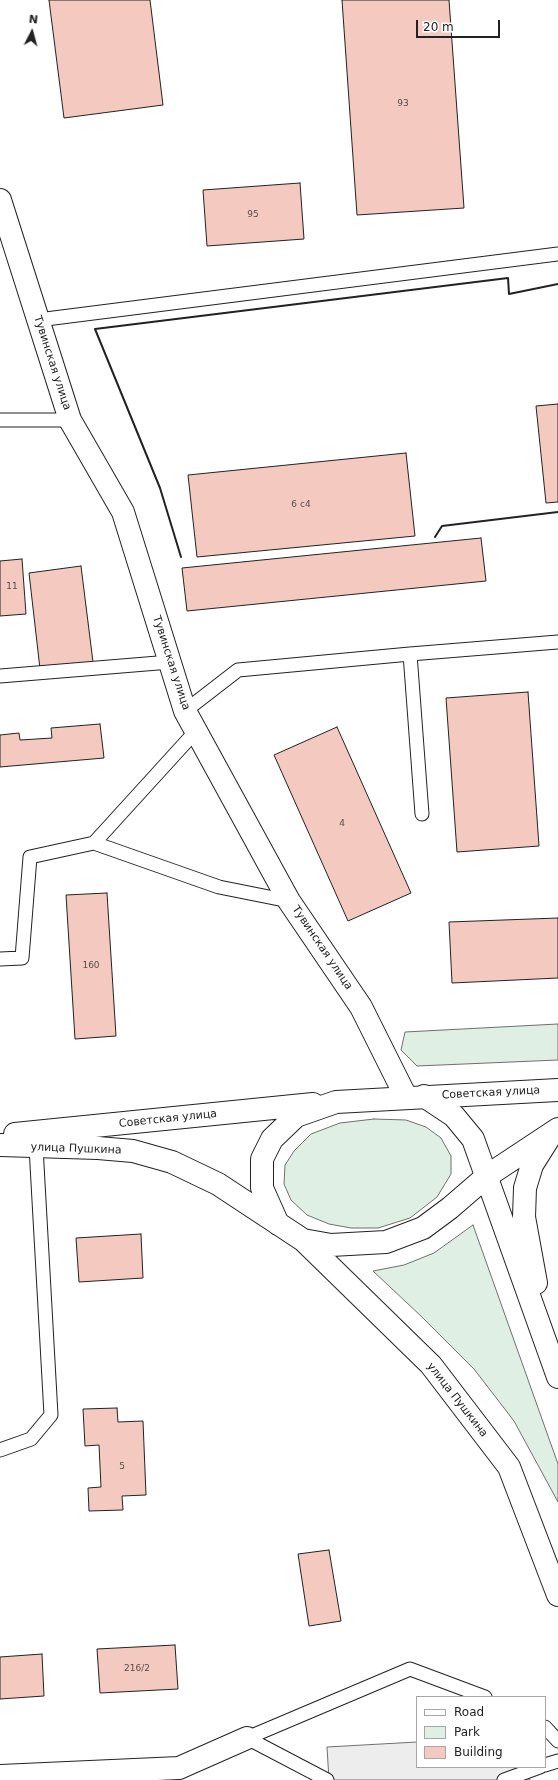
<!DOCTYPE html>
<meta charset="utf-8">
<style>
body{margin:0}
#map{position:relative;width:558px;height:1780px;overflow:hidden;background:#fff;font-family:"DejaVu Sans",sans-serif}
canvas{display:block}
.legend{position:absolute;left:416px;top:1696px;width:130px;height:72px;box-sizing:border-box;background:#fff;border:1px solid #a7a7a7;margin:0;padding:5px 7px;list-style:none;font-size:12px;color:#222}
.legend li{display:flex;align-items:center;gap:8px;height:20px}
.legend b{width:20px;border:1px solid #a7a7a7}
.north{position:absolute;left:12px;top:12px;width:40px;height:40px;-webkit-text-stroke:3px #fff;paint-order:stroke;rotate:6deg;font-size:11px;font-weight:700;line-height:16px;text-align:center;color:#222}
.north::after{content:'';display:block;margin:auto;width:14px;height:18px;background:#222;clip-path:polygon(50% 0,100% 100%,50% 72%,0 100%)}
.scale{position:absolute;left:416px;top:20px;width:84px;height:18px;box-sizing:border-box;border:2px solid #222;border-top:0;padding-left:5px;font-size:12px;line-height:14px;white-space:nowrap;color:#222;-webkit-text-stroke:3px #fff;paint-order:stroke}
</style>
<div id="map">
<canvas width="558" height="1780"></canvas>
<ul class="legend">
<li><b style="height:5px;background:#fff"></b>Road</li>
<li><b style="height:11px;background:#e0efe3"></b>Park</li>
<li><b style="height:11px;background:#f3c9c0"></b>Building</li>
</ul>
<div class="north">N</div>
<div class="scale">20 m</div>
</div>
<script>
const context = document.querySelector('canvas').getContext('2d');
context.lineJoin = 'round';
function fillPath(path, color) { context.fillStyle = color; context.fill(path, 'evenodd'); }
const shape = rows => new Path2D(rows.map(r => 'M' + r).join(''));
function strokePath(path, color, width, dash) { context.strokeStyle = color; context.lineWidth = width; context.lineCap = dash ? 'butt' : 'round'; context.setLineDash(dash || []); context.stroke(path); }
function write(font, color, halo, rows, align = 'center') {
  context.font = font + ' "DejaVu Sans",sans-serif'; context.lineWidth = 3; context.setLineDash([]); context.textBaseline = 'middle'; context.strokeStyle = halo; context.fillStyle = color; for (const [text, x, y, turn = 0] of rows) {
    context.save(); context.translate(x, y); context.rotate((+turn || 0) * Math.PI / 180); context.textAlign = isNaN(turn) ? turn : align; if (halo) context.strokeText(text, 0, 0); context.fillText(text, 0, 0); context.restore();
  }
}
const green = shape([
 [558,1024,558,1060,417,1066,401,1050,405,1032,558,1024],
 [374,1119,406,1120,426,1127,441,1138,451,1156,451,1174,437,1197,410,1218,378,1228,351,1228,329,1224,307,1215,291,1200,284,1184,285,1165,294,1151,311,1134,340,1123,374,1119],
 [473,1225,558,1464,558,1502,514,1421,474,1369,423,1318,373,1271,404,1265,434,1253,473,1225]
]);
fillPath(green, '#e0efe3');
strokePath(green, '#6f6f6f', 1);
const parking = shape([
 [417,1742,417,1767,513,1767,527,1774,530,1780,329,1780,327,1747,417,1742]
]);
fillPath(parking, '#ededed');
strokePath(parking, '#6f6f6f', 1);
const building = shape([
 [49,0,150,0,163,105,64,118,49,0],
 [342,0,449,0,464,208,357,215,342,0],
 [300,183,304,239,207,246,203,190,300,183],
 [558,404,558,502,546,503,536,406,558,404],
 [406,453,415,536,197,557,188,475,406,453],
 [481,538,486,581,187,611,182,568,481,538],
 [22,559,26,614,0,616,0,561,22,559],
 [81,566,93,662,40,669,29,573,81,566],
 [528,692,539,846,457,852,446,698,528,692],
 [100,724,104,758,0,767,0,735,19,733,20,740,52,738,51,728,100,724],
 [337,727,411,893,348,921,274,755,337,727],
 [107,893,116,1036,75,1039,66,895,107,893],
 [558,918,558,978,452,983,449,922,558,918],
 [141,1234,143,1278,79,1282,76,1238,141,1234],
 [117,1408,118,1422,143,1421,146,1495,122,1496,123,1510,89,1511,88,1488,101,1487,99,1445,85,1446,83,1409,117,1408],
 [329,1550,341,1621,309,1626,298,1554,329,1550],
 [175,1645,178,1689,100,1693,97,1649,175,1645],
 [42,1654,44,1696,0,1699,0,1657,42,1654]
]);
fillPath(building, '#f3c9c0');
strokePath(building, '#222', 1);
const service = shape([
 [38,320,558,254],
 [0,420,70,420],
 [410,654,558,642],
 [0,676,170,662],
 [185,711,238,670,410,654,422,814],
 [94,843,196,731],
 [0,959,22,958,30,857,94,843,219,887,289,901],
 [0,1450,31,1439,51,1415,36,1147],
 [545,1727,558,1741],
 [247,1738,410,1669,485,1697],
 [247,1738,327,1780],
 [545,1765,558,1761],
 [504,1780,540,1767]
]);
const minor = shape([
 [0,200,70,420,123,512,185,711,289,901,361,1007,406,1097],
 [0,1776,179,1768,247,1738]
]);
const primary = shape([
 [424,1096,454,1116,473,1139,558,1377],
 [15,1134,313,1104],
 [0,1145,98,1148,133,1151,172,1162,218,1184,303,1240,331,1245,386,1242,423,1228,450,1208,487,1176,558,1129],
 [278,1224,262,1188,262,1159,272,1139,296,1116,336,1102,558,1090],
 [303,1240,431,1365,509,1467,558,1595],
 [536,1283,524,1217,525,1188,532,1165,549,1138]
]);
strokePath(service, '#222', 15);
strokePath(minor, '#222', 24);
strokePath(primary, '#222', 24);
strokePath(service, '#fff', 13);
strokePath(minor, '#fff', 22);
strokePath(primary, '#fff', 22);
strokePath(shape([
 [435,537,442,526,558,512],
 [181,557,160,488,95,329,508,278,509,294,558,284]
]), '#222', 2);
write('9px', '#564c4a', null, [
 ["93",403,104],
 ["95",253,215],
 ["6 с4",301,505],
 ["11",12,587],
 ["4",342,824],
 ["160",91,966],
 ["5",122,1467],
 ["216/2",137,1669]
]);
write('11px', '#222', '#fff', [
 ["Тувинская улица",52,363,72],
 ["Тувинская улица",171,663,72],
 ["Тувинская улица",322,948,56],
 ["Советская улица",491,1093,-3],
 ["Советская улица",168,1119,-6],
 ["улица Пушкина",76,1149,2],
 ["улица Пушкина",457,1400,52]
]);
</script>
